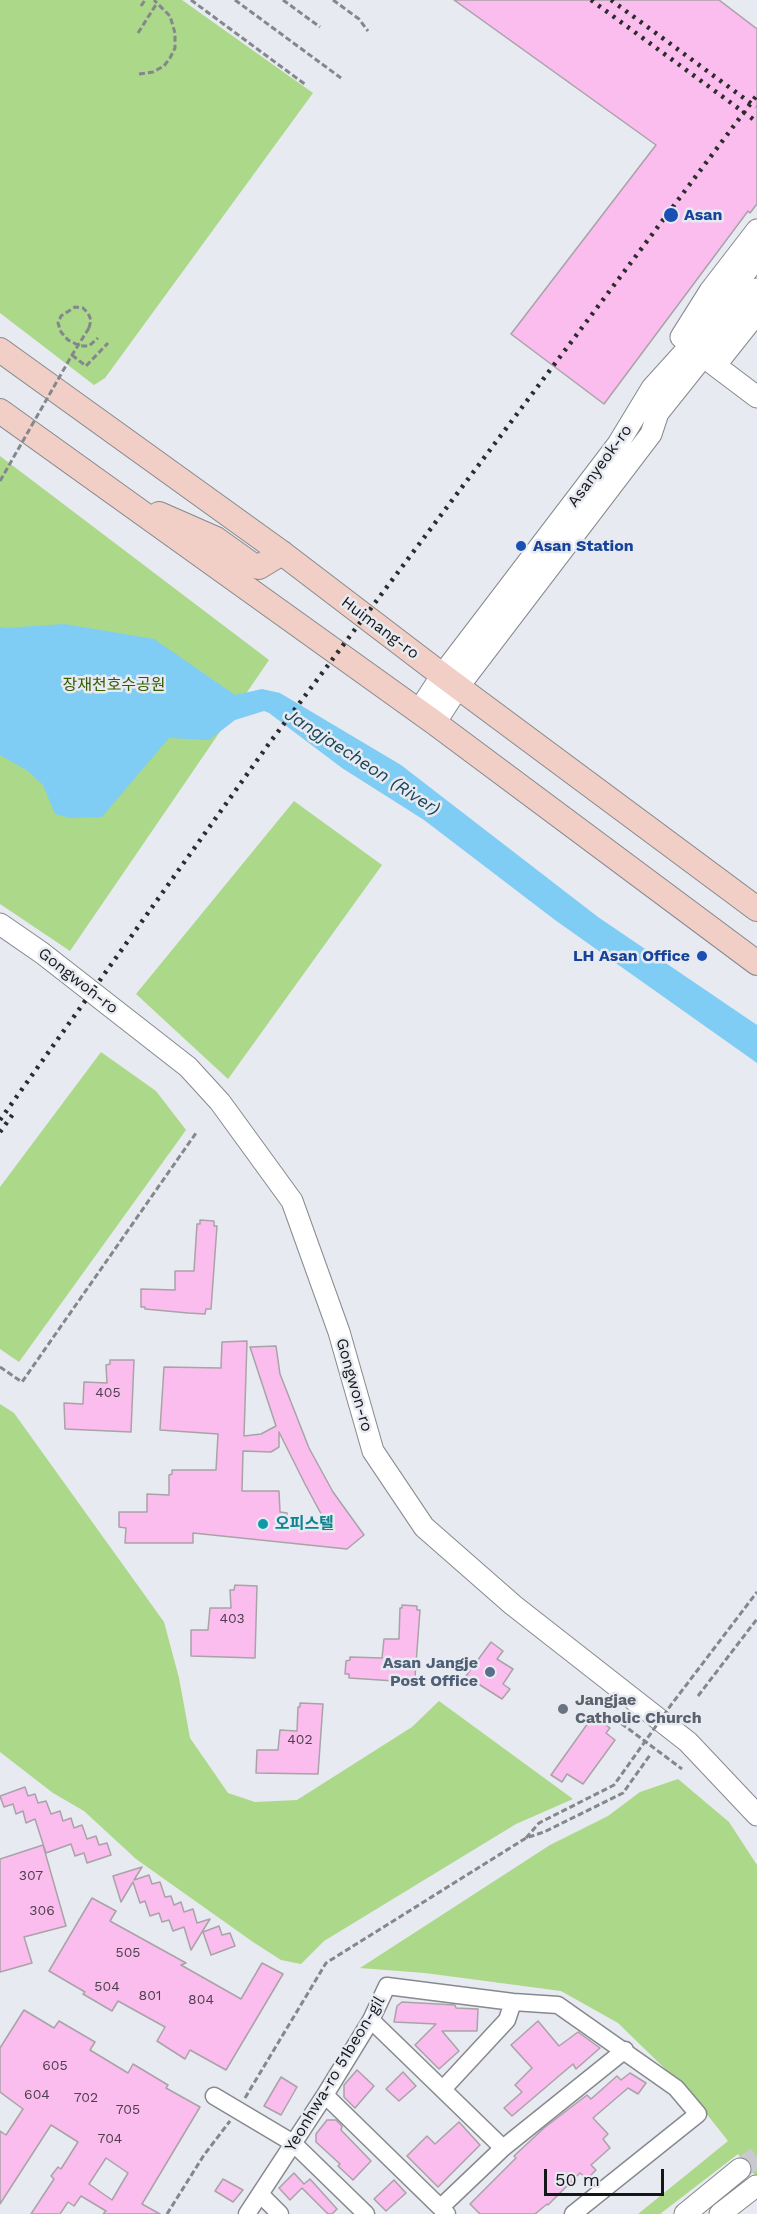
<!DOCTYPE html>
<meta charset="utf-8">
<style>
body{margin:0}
#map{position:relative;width:757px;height:2214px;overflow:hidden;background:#e7eaf0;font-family:"Work Sans",sans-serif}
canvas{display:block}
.scale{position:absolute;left:544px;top:2169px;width:120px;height:27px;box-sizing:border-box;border:3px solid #151618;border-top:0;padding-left:8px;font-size:18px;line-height:21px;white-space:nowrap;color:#151618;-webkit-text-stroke:4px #e7eaf0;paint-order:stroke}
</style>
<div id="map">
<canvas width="757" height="2214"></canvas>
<div class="scale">50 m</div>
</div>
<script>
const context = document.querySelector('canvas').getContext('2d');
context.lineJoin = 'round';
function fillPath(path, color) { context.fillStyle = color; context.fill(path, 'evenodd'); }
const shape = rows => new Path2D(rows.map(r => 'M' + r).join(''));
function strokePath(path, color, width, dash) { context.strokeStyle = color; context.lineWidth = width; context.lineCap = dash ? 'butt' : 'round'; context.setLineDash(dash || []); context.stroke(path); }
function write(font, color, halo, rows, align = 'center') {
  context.font = font + ' "Work Sans","Noto Sans KR",sans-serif'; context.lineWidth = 5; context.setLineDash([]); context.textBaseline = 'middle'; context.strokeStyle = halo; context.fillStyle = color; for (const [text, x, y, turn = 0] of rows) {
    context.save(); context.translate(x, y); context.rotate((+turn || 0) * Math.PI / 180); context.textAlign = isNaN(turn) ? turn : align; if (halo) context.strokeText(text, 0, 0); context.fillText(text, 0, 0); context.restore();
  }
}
fillPath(shape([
 [0,0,182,0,313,93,105,378,94,385,0,313],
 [0,456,269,660,70,951,0,904],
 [294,801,382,865,228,1079,136,994],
 [101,1052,156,1091,186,1130,19,1362,0,1349,0,1187],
 [0,1404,14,1413,164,1622,179,1678,190,1738,228,1793,255,1802,297,1800,412,1727,439,1701,573,1799,516,1824,324,1941,301,1964,281,1960,253,1942,136,1859,84,1811,53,1793,0,1752],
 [678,1779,729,1822,757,1865,757,2178,738,2154,660,2214,638,2214,728,2141,691,2094,618,2023,561,1991,425,1973,360,1968,550,1845,608,1816,640,1792]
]), '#abd889');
fillPath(shape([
 [64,624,154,639,235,695,262,689,280,693,401,765,598,917,757,1025,757,1063,555,920,424,820,342,768,269,713,264,711,235,720,209,740,169,738,102,817,70,818,55,814,43,785,28,771,0,755,0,627,6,628]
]), '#7fcdf4');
const building = shape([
 [454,0,719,0,757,29,757,204,750,213,748,211,604,404,511,334,656,145,454,0],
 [200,1220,214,1221,214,1226,217,1226,211,1309,206,1309,205,1314,188,1313,145,1309,145,1307,141,1307,141,1289,175,1290,175,1271,194,1271,197,1224,200,1224,200,1220],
 [247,1341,244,1436,261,1434,276,1426,250,1347,276,1346,280,1374,309,1448,333,1492,364,1535,347,1549,193,1533,193,1543,125,1543,126,1528,119,1527,119,1512,147,1512,147,1494,169,1495,169,1475,172,1474,172,1470,216,1470,218,1434,160,1430,164,1367,221,1368,222,1342,247,1341],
 [279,1432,305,1484,326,1523,287,1519,287,1513,280,1512,279,1491,242,1491,243,1451,271,1452,279,1447,279,1432],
 [110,1360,134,1360,131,1432,65,1429,64,1403,83,1404,84,1382,107,1383,106,1365,110,1364,110,1360],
 [235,1585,257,1586,255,1658,191,1656,191,1630,208,1630,210,1608,231,1608,230,1590,234,1590,235,1585],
 [402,1605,417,1606,417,1610,420,1610,415,1677,411,1677,410,1682,349,1678,349,1674,345,1674,346,1661,350,1660,350,1657,382,1658,384,1639,399,1639,400,1608,402,1608,402,1605],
 [491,1642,503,1651,497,1659,513,1669,503,1684,510,1689,502,1699,466,1676,491,1642],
 [300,1703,323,1704,318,1774,256,1773,257,1750,278,1750,280,1730,297,1731,298,1707,300,1707,300,1703],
 [593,1716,610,1728,606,1733,615,1740,583,1784,567,1774,562,1782,551,1775,593,1716],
 [25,1787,28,1796,35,1794,38,1803,46,1801,51,1814,60,1811,63,1821,71,1818,74,1828,82,1825,87,1839,96,1836,99,1845,107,1843,111,1855,87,1863,84,1853,75,1856,71,1844,46,1853,35,1819,26,1823,23,1811,16,1814,13,1804,4,1807,0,1796,25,1787],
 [43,1845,66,1926,24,1937,32,1963,0,1972,0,1859,43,1845],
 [142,1867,134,1880,149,1875,152,1884,160,1882,165,1897,171,1896,174,1905,181,1902,184,1912,193,1909,197,1923,210,1919,191,1950,184,1927,173,1931,169,1920,162,1922,159,1913,150,1916,145,1901,140,1903,133,1882,121,1902,113,1876,142,1867],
 [92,1898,116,1911,110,1921,186,1963,181,1965,241,1999,262,1963,283,1974,226,2070,190,2050,185,2059,157,2041,165,2027,118,2001,112,2011,83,1994,85,1992,49,1971,92,1898],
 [219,1926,222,1935,230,1933,235,1946,211,1955,203,1932,219,1926],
 [402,2002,455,2005,456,2008,478,2009,477,2031,442,2031,459,2051,439,2069,415,2045,436,2024,394,2022,397,2006,402,2002],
 [24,2010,54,2028,59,2021,95,2042,90,2050,128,2073,133,2064,168,2085,166,2088,200,2107,142,2204,160,2214,103,2214,106,2211,81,2196,74,2206,68,2202,60,2214,31,2214,54,2179,51,2176,58,2167,61,2169,78,2142,51,2125,0,2204,0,2131,6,2135,23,2109,0,2092,0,2048,24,2010],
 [106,2158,128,2173,112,2200,89,2184,106,2158],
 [538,2021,559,2046,578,2032,600,2048,576,2069,573,2064,512,2116,504,2108,522,2092,515,2085,532,2068,511,2045,538,2021],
 [357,2070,374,2086,355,2108,344,2097,344,2085,357,2070],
 [403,2072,416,2086,399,2101,386,2089,403,2072],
 [630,2073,646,2083,638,2094,628,2088,593,2118,608,2134,603,2139,610,2148,591,2165,596,2170,587,2179,580,2173,548,2205,547,2204,535,2214,480,2214,470,2204,516,2158,514,2156,544,2128,587,2095,591,2099,617,2076,621,2080,630,2073],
 [281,2077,297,2087,281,2115,264,2106,281,2077],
 [327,2120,336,2120,342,2126,341,2130,371,2161,353,2180,338,2166,340,2164,316,2142,316,2134,327,2120],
 [459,2122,480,2145,438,2187,407,2156,427,2136,435,2144,459,2122],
 [294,2173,304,2184,310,2179,337,2209,332,2214,328,2214,302,2188,290,2200,279,2188,294,2173],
 [223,2179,243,2190,233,2202,215,2191,223,2179],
 [394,2180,406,2193,386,2211,374,2199,394,2180]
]);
fillPath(building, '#fbbdee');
strokePath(building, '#a9a3a8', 1.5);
strokePath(shape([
 [740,2169,757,2157]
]), '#c8cad0', 21, [21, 10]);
const minor = shape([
 [371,2020,503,2148],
 [443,2089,507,2020,513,2002],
 [325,2095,447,2214],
 [214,2096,293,2143,366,2214],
 [260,2194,280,2214],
 [441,2207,503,2148,625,2050],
 [247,2214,325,2095,371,2020,387,1986,513,2002,558,2005,676,2088,698,2114,573,2214]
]);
const tertiary = shape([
 [681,337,710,291,757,230],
 [700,354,757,397],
 [722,357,757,313],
 [418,712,442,675,618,444,652,388,689,347,757,257],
 [435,723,459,686,651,434,658,413,757,289],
 [0,924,42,953,188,1067,220,1102,292,1201,339,1332,373,1451,424,1527,513,1605,688,1742,757,1815],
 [685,2214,740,2169],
 [720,2214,756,2186]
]);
const secondary = shape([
 [0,350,282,553,442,675,757,909],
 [0,411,435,723,757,963],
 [159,514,216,539,251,564,259,567,282,553]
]);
strokePath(minor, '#86898e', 19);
strokePath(tertiary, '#86898e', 23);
strokePath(secondary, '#86898e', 26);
strokePath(shape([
 [191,0,306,85],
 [235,0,341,78],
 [283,0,320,27],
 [333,0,359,19,368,31],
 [141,6,145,0],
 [138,33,157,3],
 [139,74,153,72,164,66,170,58,175,48,175,33,170,16,154,0],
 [89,328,91,320,88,313,83,308,75,307,61,316,58,323,61,332,68,340,80,346,89,346,98,338],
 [72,355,86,366,108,343],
 [0,1367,22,1382,196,1133],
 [698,1696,757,1619],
 [614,1718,682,1769],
 [245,2098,326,1963,526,1838,544,1832,623,1793,650,1755],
 [167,2214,204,2155,230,2121]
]), '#84878b', 3, [6, 3]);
strokePath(minor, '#fff', 16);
strokePath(tertiary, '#fff', 21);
strokePath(secondary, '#f1cfc6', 24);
strokePath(shape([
 [591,0,757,122],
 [611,0,756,107],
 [0,1120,268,745,757,95],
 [0,1132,13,1114]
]), '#2b2c2e', 4.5, [3, 6]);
strokePath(shape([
 [0,481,72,355,89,328],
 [526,1838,539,1823,614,1785,671,1705,757,1592]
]), '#84878b', 3, [6, 3]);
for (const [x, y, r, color] of [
 [671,215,8,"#1a4fb4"],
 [521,546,6,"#1a4fb4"],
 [702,956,6,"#1a4fb4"],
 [263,1524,6,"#0f9aa8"],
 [490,1672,6,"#5c6f8a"],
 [563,1709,6,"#6b7280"]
]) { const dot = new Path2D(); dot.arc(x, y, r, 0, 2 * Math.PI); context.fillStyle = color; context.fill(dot); strokePath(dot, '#e7eaf0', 2); }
write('14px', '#4e404e', null, [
 ["405",108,1393],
 ["403",232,1619],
 ["402",300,1740],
 ["307",31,1876],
 ["306",42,1911],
 ["505",128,1953],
 ["504",107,1987],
 ["801",150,1996],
 ["804",201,2000],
 ["605",55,2066],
 ["604",37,2095],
 ["702",86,2098],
 ["705",128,2110],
 ["704",110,2139]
]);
write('bold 16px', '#164399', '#e7eaf0', [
 ["Asan",684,215],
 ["Asan Station",533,546],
 ["LH Asan Office",690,956,"right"]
], 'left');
write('16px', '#151618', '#e7eaf0', [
 ["Asanyeok-ro",600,466,-54],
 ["Huimang-ro",380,628,37],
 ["Gongwon-ro",78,981,38],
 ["Gongwon-ro",354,1385,74],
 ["Yeonhwa-ro 51beon-gil",335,2074,-59]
]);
write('16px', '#345c03', '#e7eaf0', [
 ["장재천호수공원",114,685]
]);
write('bold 16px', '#0d838f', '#e7eaf0', [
 ["오피스텔",275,1524]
], 'left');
write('bold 16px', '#4e5e75', '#e7eaf0', [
 ["Asan Jangje",478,1663],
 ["Post Office",478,1681]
], 'right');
write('bold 16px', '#5b616d', '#e7eaf0', [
 ["Jangjae",575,1700],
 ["Catholic Church",575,1718]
], 'left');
write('italic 18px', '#1a465a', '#e7eaf0', [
 ["Jangjaecheon (River)",362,762,33]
]);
</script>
